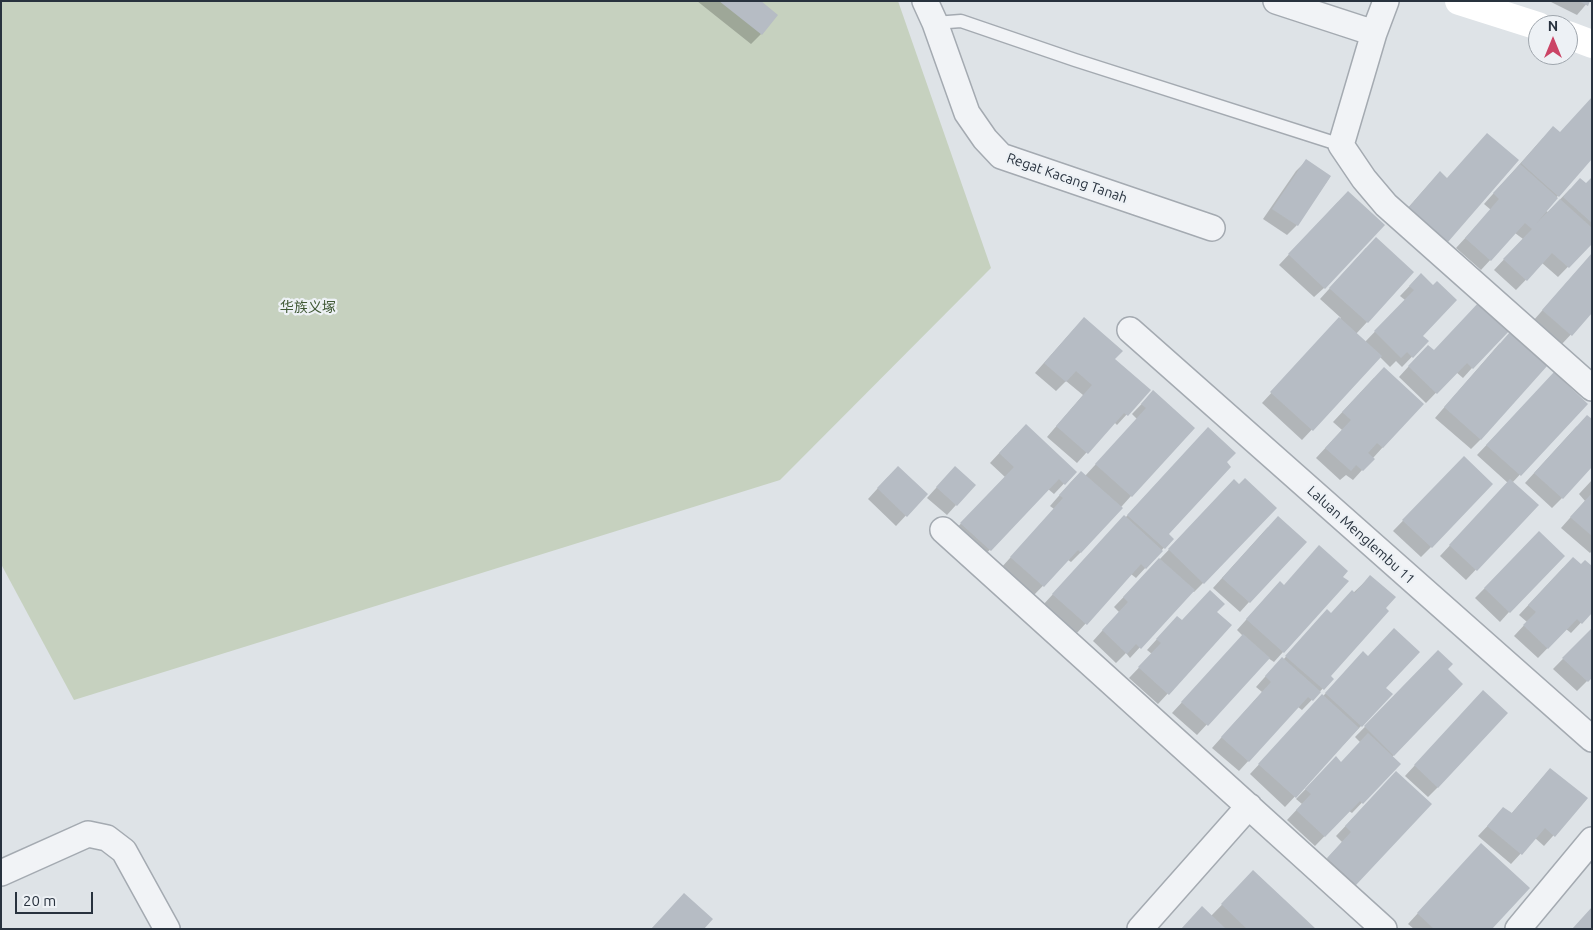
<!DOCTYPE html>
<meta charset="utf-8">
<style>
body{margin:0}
#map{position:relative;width:1593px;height:930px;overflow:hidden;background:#dee3e7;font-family:Ubuntu,sans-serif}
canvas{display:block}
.frame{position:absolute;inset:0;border:2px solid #28323e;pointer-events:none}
.north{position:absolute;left:1528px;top:15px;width:50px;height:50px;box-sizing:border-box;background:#edf1f5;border:1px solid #9ea5ac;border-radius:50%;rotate:0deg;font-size:14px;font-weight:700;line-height:20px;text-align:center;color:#28323e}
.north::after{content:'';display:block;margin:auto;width:18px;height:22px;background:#cb4566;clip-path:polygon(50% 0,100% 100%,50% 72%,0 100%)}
.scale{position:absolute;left:15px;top:892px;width:78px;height:22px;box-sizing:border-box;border:2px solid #28323e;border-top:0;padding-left:6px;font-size:15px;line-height:18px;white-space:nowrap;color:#28323e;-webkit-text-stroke:4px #edf1f5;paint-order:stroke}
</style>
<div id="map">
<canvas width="1593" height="930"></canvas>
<div class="frame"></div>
<div class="north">N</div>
<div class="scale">20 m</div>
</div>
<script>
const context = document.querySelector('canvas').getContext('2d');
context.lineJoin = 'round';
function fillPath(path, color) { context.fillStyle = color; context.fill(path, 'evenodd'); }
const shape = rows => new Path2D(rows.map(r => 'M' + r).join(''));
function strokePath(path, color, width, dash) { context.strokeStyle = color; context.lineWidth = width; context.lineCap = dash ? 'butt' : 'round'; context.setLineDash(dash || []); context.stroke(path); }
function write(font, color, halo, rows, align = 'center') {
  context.font = font + ' Ubuntu,"Noto Sans SC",sans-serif'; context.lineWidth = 4.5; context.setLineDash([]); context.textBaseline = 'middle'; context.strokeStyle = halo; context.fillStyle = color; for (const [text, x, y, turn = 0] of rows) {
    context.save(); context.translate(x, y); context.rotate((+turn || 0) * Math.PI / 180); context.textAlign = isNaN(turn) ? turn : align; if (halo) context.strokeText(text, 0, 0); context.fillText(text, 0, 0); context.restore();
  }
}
fillPath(shape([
 [1,1,898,1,991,268,780,480,74,700,1,564]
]), '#c6d1bf');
fillPath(shape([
 [697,1,759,1,761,34,751,44],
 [1549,1,1589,1,1577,15],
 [1543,138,1592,157,1556,198,1546,211,1548,212,1570,189,1586,184,1592,178,1592,242,1558,277,1542,263,1516,290,1494,270,1523,239,1515,233,1481,270,1456,248,1491,210,1484,204],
 [1306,161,1330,177,1297,225,1287,235,1263,219,1296,171],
 [1447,179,1447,241,1437,251,1399,218,1430,183],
 [1338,202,1324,288,1314,297,1279,265],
 [1366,248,1413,272,1356,334,1365,342,1405,300,1400,296,1421,274,1421,336,1427,341,1402,367,1396,361,1390,367,1380,357,1302,440,1262,403,1341,318,1320,299],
 [1592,254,1592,312,1561,345,1533,321],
 [1470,313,1472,368,1463,378,1456,372,1426,403,1399,377,1418,356,1433,352],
 [1074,329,1114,359,1149,390,1117,425,1114,422,1077,463,1047,437,1083,395,1066,381,1056,391,1035,373],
 [1500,343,1481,439,1471,449,1435,418],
 [1374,378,1383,447,1353,480,1346,475,1340,480,1316,458,1342,430,1333,422],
 [1544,384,1586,404,1512,483,1537,505,1466,580,1440,556,1508,483,1477,455],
 [1153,392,1131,496,1081,552,1071,562,1068,560,1033,596,1001,568,1054,509,1050,506,1071,482,1081,472,1085,476,1137,419,1132,414],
 [1577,426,1562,498,1552,508,1525,483],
 [1016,435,1075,472,1054,494,1048,489,980,560,951,534,1005,477,990,463],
 [1198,439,1167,534,1172,539,1136,578,1131,574,1076,634,1043,605,1114,527,1125,518],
 [1454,468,1431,547,1421,557,1393,531],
 [888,477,926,494,896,526,868,499],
 [945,478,956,505,947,515,927,498],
 [1592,480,1592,551,1590,553,1561,528,1585,501,1579,494],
 [1225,491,1203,583,1194,592,1192,591,1130,658,1126,653,1116,663,1093,641,1119,612,1114,607],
 [1268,527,1249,602,1240,612,1213,588],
 [1539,533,1509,612,1500,622,1475,598],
 [1581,566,1592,611,1571,633,1566,629,1538,658,1514,636,1527,622,1519,615,1563,568],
 [1341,577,1347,582,1283,652,1274,662,1268,658,1197,735,1172,713,1243,636,1237,630,1270,593,1284,586],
 [1370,577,1329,676,1332,679,1302,710,1298,707,1239,771,1212,748,1262,692,1256,687,1272,669,1283,660,1317,621,1331,614],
 [1215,612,1230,626,1158,704,1129,678,1152,654,1147,650,1167,628],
 [1592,629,1592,676,1577,691,1553,669],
 [1438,652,1446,669,1462,684,1392,757,1399,764,1352,813,1349,811,1315,846,1287,820,1302,804,1296,799,1326,768,1341,763,1361,743,1355,737],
 [1354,663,1385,689,1361,726,1285,807,1250,774],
 [1473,702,1438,787,1428,797,1405,776],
 [1550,769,1586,799,1544,846,1535,838,1511,864,1478,836,1494,819,1511,814],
 [1386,783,1356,884,1346,894,1318,869,1342,842,1336,836],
 [1471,855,1490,929,1414,929,1408,924],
 [1244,882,1314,929,1182,929,1211,916]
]), '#0003');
fillPath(shape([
 [719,1,761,1,778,15,762,35],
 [1579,1,1590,1,1588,6],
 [1592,97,1592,159,1559,197,1521,163,1553,126,1560,132],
 [1487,133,1519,160,1448,242,1408,208,1440,171,1447,178],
 [1306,159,1331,176,1298,226,1272,209],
 [1520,164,1558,198,1535,225,1560,199,1592,228,1592,244,1569,268,1552,253,1527,281,1503,259,1532,229,1525,223,1491,261,1465,238,1499,199,1493,193],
 [1592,177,1592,223,1563,197,1580,178,1586,183],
 [1348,191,1385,225,1325,289,1288,254],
 [1376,237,1414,272,1368,323,1329,288],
 [1592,253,1592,313,1572,336,1542,310],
 [1421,273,1433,285,1437,281,1457,300,1423,336,1429,341,1413,358,1407,352,1401,358,1374,331,1414,290,1409,286],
 [1480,301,1511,329,1473,369,1467,363,1437,394,1408,366,1428,345,1434,350],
 [1084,317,1123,351,1115,359,1151,390,1128,416,1124,413,1088,454,1056,426,1092,385,1076,371,1066,382,1044,363],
 [1339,317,1382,356,1313,431,1270,392],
 [1510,332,1548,365,1481,440,1444,407],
 [1384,367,1424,404,1383,448,1377,443,1368,453,1375,459,1363,471,1356,465,1351,471,1325,448,1351,420,1342,412],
 [1554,372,1588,404,1521,476,1486,445],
 [1153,390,1195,428,1132,497,1095,464,1146,408,1141,404],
 [1587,415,1592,419,1592,467,1563,499,1534,473],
 [1026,424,1077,472,1065,485,1059,479,991,551,960,523,1014,467,999,453],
 [1208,427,1236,453,1227,462,1231,467,1169,534,1174,539,1165,549,1127,515],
 [1464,456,1493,484,1432,548,1402,520],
 [898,466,928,494,907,517,877,488],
 [955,466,976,485,957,506,936,487],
 [1081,471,1123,508,1081,553,1078,550,1044,587,1010,557,1063,498,1059,495],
 [1245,478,1277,508,1204,584,1168,549,1234,479,1239,484],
 [1510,479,1539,505,1477,571,1449,545],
 [1592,493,1592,536,1570,517],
 [1124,515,1163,551,1146,569,1141,564,1087,625,1052,594],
 [1278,516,1307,542,1250,603,1222,578],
 [1539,531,1565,556,1510,613,1484,588],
 [1319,545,1348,571,1343,577,1349,581,1284,653,1246,619,1280,581,1284,585],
 [1573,557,1581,564,1585,560,1592,566,1592,613,1582,624,1577,619,1548,649,1523,625,1536,612,1528,605],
 [1159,558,1195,590,1141,649,1136,644,1127,654,1102,630,1128,602,1123,597],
 [1370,575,1396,597,1386,608,1389,611,1331,676,1334,679,1324,690,1285,656,1327,609,1331,613,1352,590,1355,593],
 [1210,590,1225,604,1217,612,1232,625,1169,695,1138,667,1161,643,1156,639,1177,616,1182,620],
 [1394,628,1420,652,1386,688,1393,694,1362,727,1325,693,1363,651,1368,656],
 [1592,628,1592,678,1588,682,1562,658],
 [1243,634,1270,658,1208,726,1181,702],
 [1438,650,1453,664,1448,669,1463,684,1394,756,1364,726],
 [1282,657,1321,692,1313,701,1308,697,1249,762,1221,737,1271,682,1265,676],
 [1483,690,1508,713,1438,788,1414,765],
 [1322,694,1359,728,1296,798,1258,764],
 [1368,733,1401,764,1363,804,1360,801,1325,837,1296,810,1311,794,1305,789,1336,756,1341,762],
 [1550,768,1588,798,1555,837,1545,828,1522,855,1487,826,1503,807,1512,813],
 [1396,771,1432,804,1356,885,1327,858,1351,832,1345,826],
 [1481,843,1530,888,1492,929,1434,929,1417,913],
 [1253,870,1316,929,1247,929,1221,904],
 [684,893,713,919,704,929,651,929],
 [1202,906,1226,929,1181,929],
 [1592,907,1592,929,1572,929]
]), '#b6bcc4');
const service = shape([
 [935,23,961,21,1075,60,1341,145]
]);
const minor = shape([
 [925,1,935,23,967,113,985,139,1001,156,1212,228],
 [1276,1,1374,33,1386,1],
 [1374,33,1341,145,1364,179,1386,205,1592,388],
 [1130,330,1592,739],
 [943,530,1384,929],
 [1,873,88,834,107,838,124,851,167,929],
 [1140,929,1249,806],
 [1518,929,1592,840]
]);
strokePath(service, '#a4aab1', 15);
strokePath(minor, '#a4aab1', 28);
strokePath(service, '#f1f3f6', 12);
strokePath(minor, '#f1f3f6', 25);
strokePath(shape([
 [1459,1,1538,26],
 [1568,35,1592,44]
]), '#fff', 28);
write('14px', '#28323e', '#edf1f5', [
 ["Regat Kacang Tanah",1067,178,19],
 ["Laluan Menglembu 11",1361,535,42]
]);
write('14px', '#405935', '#edf1f5', [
 ["华族义塚",308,307]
]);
</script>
